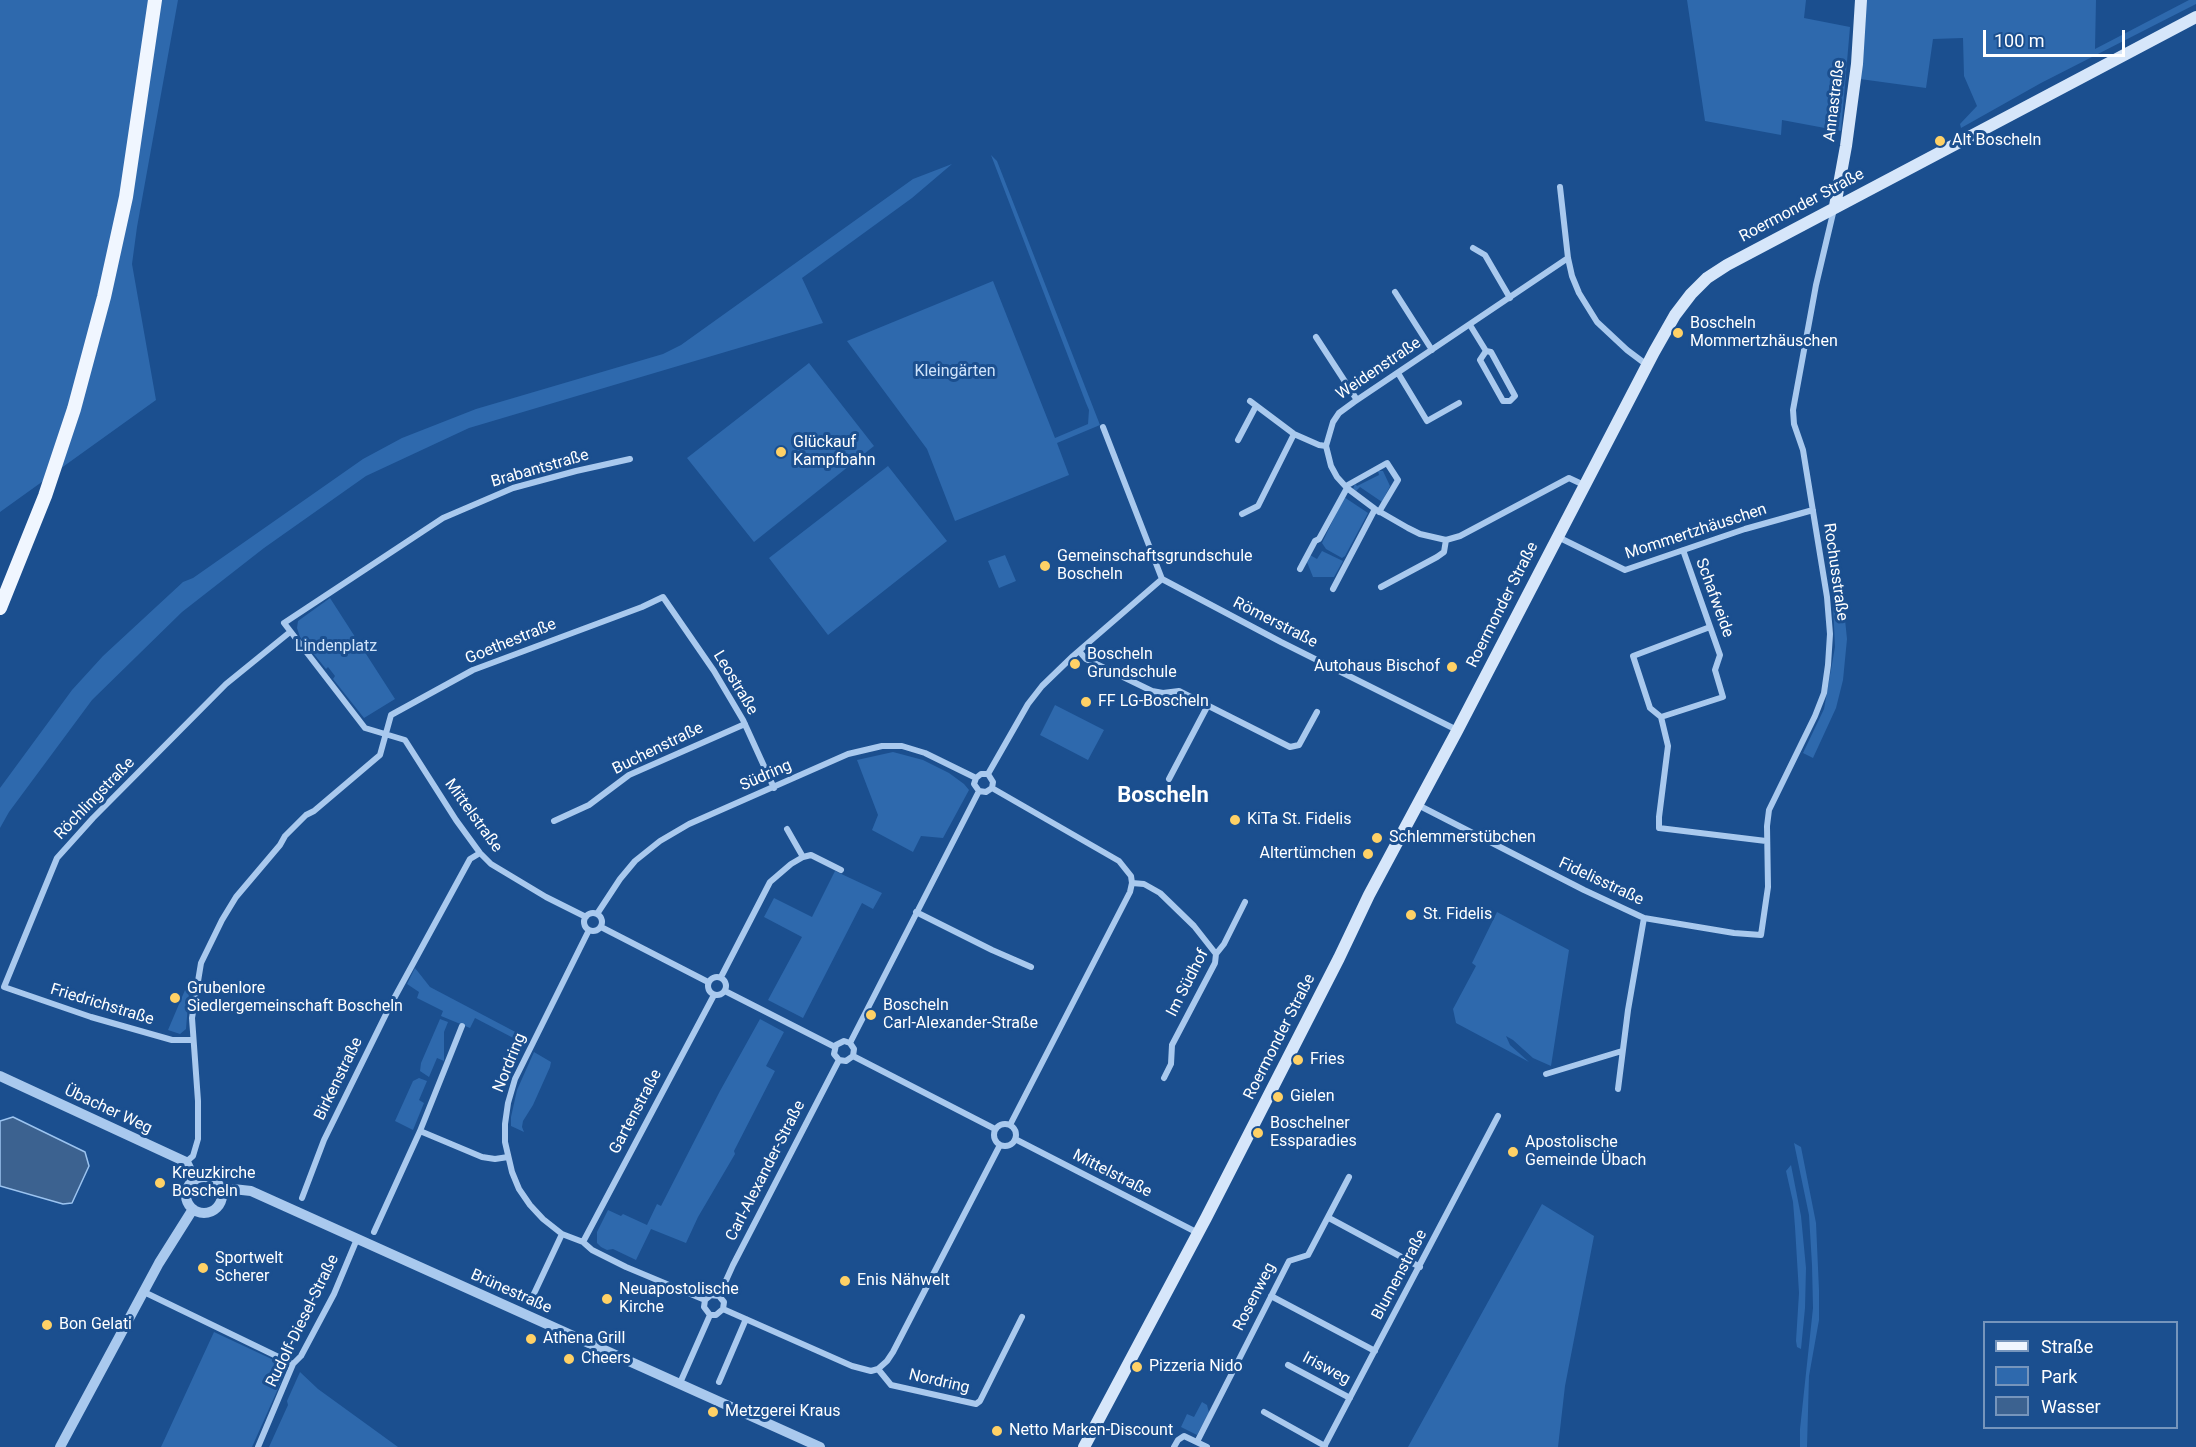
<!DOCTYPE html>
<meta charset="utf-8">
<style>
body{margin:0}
#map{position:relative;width:2196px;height:1447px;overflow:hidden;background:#1b4f8f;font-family:Roboto,sans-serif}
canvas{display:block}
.legend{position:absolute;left:1983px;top:1321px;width:195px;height:108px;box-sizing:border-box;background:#1b4f8f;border:2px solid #7695bc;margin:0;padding:8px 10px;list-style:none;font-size:18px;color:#fff}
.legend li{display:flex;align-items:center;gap:12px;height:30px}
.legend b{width:30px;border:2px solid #7695bc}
.scale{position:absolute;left:1983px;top:30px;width:142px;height:27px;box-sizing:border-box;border:3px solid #fff;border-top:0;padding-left:8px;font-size:18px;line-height:21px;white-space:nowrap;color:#fff;-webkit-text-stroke:4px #1b4f8f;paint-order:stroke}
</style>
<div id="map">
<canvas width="2196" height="1447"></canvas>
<ul class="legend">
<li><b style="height:8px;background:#f0f6ff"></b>Straße</li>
<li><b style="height:16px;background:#2e69ad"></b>Park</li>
<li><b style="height:16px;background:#3c6290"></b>Wasser</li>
</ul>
<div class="scale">100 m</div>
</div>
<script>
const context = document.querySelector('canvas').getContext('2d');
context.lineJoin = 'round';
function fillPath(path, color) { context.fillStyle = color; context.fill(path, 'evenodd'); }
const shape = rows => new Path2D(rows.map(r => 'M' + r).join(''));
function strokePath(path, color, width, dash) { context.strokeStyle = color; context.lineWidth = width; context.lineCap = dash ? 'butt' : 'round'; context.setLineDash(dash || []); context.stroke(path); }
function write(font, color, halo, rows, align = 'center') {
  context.font = font + ' Roboto,sans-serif'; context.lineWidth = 6; context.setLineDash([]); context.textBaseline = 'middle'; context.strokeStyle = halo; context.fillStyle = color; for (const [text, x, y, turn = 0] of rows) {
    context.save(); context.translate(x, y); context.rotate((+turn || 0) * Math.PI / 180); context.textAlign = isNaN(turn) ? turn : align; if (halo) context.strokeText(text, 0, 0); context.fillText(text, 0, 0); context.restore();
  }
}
fillPath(shape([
 [0,0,178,0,137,227,132,264,156,400,0,512],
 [1687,0,1806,0,1804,18,1850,27,1841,131,1782,120,1781,135,1705,121],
 [1866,0,2096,0,2095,49,2189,0,2196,0,2196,4,2041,83,1961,128,1960,124,1977,106,1964,76,1963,38,1933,39,1926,88,1860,79],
 [991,155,997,161,1100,425,1057,443,1069,475,955,521,927,449,847,341,993,281,1055,438,1088,424,1089,410,1086,403],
 [952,164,912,198,802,278,823,323,469,428,366,476,264,548,182,612,92,700,9,812,0,828,0,788,72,690,103,656,183,582,193,578,363,459,402,438,476,409,663,354,681,345,913,179],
 [809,363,874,446,754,542,687,458],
 [888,466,947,541,828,635,769,558],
 [1378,471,1383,471,1390,486,1382,502,1360,487,1356,491,1353,489,1355,484,1357,486,1379,475],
 [1344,497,1368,513,1345,556,1342,558,1326,549,1322,543],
 [1322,551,1343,561,1334,577,1313,577,1307,562,1310,555,1317,559],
 [1005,555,1016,581,999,588,988,561],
 [330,598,395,699,364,718,333,679,335,676,328,667,326,669,300,637,297,628,298,621],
 [1843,600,1847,639,1843,680,1836,708,1813,758,1803,753,1824,709,1835,647,1833,605],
 [1055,705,1104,730,1088,760,1040,735],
 [893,752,923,760,949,773,964,784,969,790,943,838,921,836,913,852,872,830,878,815,857,760],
 [835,871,882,893,873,909,862,903,803,1018,768,1000,802,937,764,917,774,898,812,917],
 [1497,912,1569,950,1551,1066,1533,1058,1513,1040,1506,1036,1510,1045,1529,1062,1456,1023,1453,1009,1476,966,1472,963],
 [415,968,430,987,523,1036,521,1042,475,1018,470,1028,441,1016,443,1011,417,998,419,992,407,984],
 [185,990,189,992,186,1029,180,1034,168,1030],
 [440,1019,448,1022,444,1032,444,1061,437,1058,429,1077,420,1071,421,1063],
 [760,1019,784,1032,766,1066,775,1071,734,1151,735,1154,698,1217,686,1243,651,1229,636,1260,613,1249,607,1250,601,1247,597,1243,597,1232,608,1210,621,1216,623,1214,647,1225,657,1204,661,1206,720,1091],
 [534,1052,551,1062,550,1067,533,1105,523,1121,522,1127,524,1132,511,1126,511,1117,517,1090],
 [419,1078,427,1081,419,1100,424,1103,413,1130,395,1121,413,1081],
 [1794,1143,1801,1147,1816,1223,1819,1290,1819,1320,1809,1376,1807,1447,1800,1447,1800,1429,1813,1308,1812,1265,1809,1215],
 [1791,1165,1801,1216,1806,1268,1805,1308,1801,1349,1797,1347,1796,1341,1799,1293,1795,1227,1793,1202,1786,1171],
 [1542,1204,1594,1236,1565,1386,1558,1447,1408,1447],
 [214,1332,278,1362,282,1366,281,1382,252,1447,161,1447],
 [300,1372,318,1389,398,1447,269,1447,288,1405,287,1401],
 [1202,1402,1207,1405,1209,1413,1197,1435,1181,1427,1187,1414,1194,1417]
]), '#2e69ad');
const water = shape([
 [13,1117,85,1152,89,1166,72,1203,63,1204,0,1186,0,1121,13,1117]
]);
fillPath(water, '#3c6290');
strokePath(water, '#9cc4f0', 1.5);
strokePath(shape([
 [1560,187,1568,258,1572,276,1579,293,1597,322,1627,350,1647,365],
 [1473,248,1485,255,1510,298],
 [1568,258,1354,402,1339,413,1333,422,1326,446,1331,466,1337,477,1347,488,1375,509,1408,528,1420,534,1446,540,1460,536,1569,478,1584,485],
 [1395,292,1432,350],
 [1470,325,1486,351,1480,360,1503,401,1510,401,1515,396,1491,352,1486,351],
 [1316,337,1357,400],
 [1398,373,1427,421,1459,403],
 [1250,401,1294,434,1319,445,1326,446],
 [1103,427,1162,579,1281,642,1457,730],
 [1238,440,1256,406],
 [1346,486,1387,463,1398,480,1379,512],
 [1242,514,1258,506,1294,434],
 [1558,537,1625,570,1745,529,1813,510],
 [1300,569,1315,541,1319,539,1347,488],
 [1381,587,1437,557,1444,552,1446,540],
 [1333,589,1375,509],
 [1710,627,1633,656,1650,708,1661,717,1668,746,1659,817,1659,828,1766,841],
 [1079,651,1086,659,1152,691,1163,693,1179,691,1290,747,1299,745,1317,712],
 [1661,717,1723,697,1715,670,1720,655,1683,550],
 [988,774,1028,704,1042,686,1073,656,1162,579],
 [1169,779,1208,705],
 [992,788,1119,861,1131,876,1132,883,1130,892,1010,1125],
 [979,791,986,792,992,788,993,782,988,774],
 [979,791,974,784,976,778,981,774,988,774],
 [1418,805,1584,890,1644,918,1734,933,1761,935,1768,887,1767,826,1769,810,1815,716,1824,693,1828,665,1830,634,1827,597,1803,450,1794,424,1793,410,1816,285,1834,209],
 [554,821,589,805,629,775,745,724],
 [803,857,811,855,841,870],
 [1132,883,1144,884,1160,893,1194,926,1216,954],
 [916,912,992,950,1031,967],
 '584 922a9 9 0 1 1 18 0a9 9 0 1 1-18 0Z',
 [597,914,620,879,635,861,660,841,689,824,848,754,882,746,902,746,925,753,976,778],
 [586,917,546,897,491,864,480,853,456,820,405,740,365,728,284,623,443,518,513,488,576,471,630,459],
 [601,927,708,982],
 [589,930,515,1079,508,1103,505,1124,505,1142,512,1172,519,1189,530,1205,543,1219,562,1234,583,1242,592,1250,626,1267,705,1300],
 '708 986a9 9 0 1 1 18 0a9 9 0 1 1-18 0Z',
 [721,977,770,882,791,864,803,857,787,829],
 [725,991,835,1047],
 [193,1040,172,1040,91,1017,4,987,57,858,93,818,226,684,290,632],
 [850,1043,979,791],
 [853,1056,995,1129],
 [839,1060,834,1054,836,1045,844,1041,850,1043],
 [839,1060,846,1061,853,1056,854,1049,850,1043],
 [1546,1074,1622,1051],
 [1164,1078,1171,1064,1172,1045,1215,963,1216,954,1224,944,1245,902],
 [1618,1089,1628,1010,1644,918],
 '994 1135a11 11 0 1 1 22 0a11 11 0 1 1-22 0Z',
 [420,1131,482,1157,495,1159,508,1157],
 [1015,1139,1198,1233],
 [186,1162,193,1156,198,1139,198,1101,192,1018,201,963,222,920,236,897,280,845,285,836,306,815,314,811,380,755,391,715,473,670,642,607,663,597,714,671,743,720,774,788],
 [302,1198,324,1140,391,1004,470,859,480,853],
 [1329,1218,1420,1267],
 [374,1232,420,1131,462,1026],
 [583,1242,714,995],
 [144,1292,293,1364],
 [719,1296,733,1265,839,1060],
 [1271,1296,1375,1351],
 [531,1300,562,1234],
 [723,1309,852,1366,871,1371,878,1369,887,1361,893,1352,1000,1145],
 [710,1315,704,1307,705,1300,711,1295,719,1296],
 [710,1315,716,1315,723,1309,724,1302,719,1296],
 [1288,1365,1350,1398],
 [878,1369,891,1385,976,1404,980,1401,1022,1317],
 [719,1382,746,1319],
 [680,1383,710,1315],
 [1264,1412,1325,1446],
 [1197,1442,1289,1261,1308,1255,1349,1177],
 [258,1447,293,1364,301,1356,334,1294,357,1239],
 [1174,1447,1178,1440,1184,1436,1207,1447],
 [1324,1447,1498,1116]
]), '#a9c9ee', 6);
strokePath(shape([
 [0,1076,186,1162,195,1180],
 '186 1195a18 18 0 1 1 36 0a18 18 0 1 1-36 0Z',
 [221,1192,233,1189,251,1191,820,1447],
 [60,1447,159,1263,193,1209]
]), '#a9c9ee', 10);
strokePath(shape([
 [1835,206,1846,146,1857,64,1861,0],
 [1084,1447,1206,1218,1339,958,1369,895,1457,731,1654,352,1675,315,1691,294,1707,278,1727,265,2196,17]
]), '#d6e6fa', 12);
strokePath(shape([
 [0,608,45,496,74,409,104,297,126,197,155,0]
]), '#f0f6ff', 14);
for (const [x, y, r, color] of [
 [1940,141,6,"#ffd166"],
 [1678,333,6,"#ffd166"],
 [781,452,6,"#ffd166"],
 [1045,566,6,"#ffd166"],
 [1075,664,6,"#ffd166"],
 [1452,667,6,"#ffd166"],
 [1086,702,6,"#ffd166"],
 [1235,820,6,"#ffd166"],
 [1377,838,6,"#ffd166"],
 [1368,854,6,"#ffd166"],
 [1411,915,6,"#ffd166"],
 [175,998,6,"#ffd166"],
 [871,1015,6,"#ffd166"],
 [1298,1060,6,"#ffd166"],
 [1278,1097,6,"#ffd166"],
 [1258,1133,6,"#ffd166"],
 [1513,1152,6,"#ffd166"],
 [160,1183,6,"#ffd166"],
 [203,1268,6,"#ffd166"],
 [845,1281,6,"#ffd166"],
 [607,1299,6,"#ffd166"],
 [47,1325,6,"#ffd166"],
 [531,1339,6,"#ffd166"],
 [569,1359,6,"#ffd166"],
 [1137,1367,6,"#ffd166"],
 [713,1412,6,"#ffd166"],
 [997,1431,6,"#ffd166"]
]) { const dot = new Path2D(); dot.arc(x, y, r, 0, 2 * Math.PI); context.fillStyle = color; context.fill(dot); strokePath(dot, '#1b4f8f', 2); }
write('16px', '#fff', '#1b4f8f', [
 ["Annastraße",1835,101,-83],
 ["Roermonder Straße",1802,206,-28],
 ["Weidenstraße",1379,369,-34],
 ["Brabantstraße",540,469,-16],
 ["Mommertzhäuschen",1696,532,-18],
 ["Rochusstraße",1835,572,82],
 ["Schafweide",1714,598,70],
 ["Roermonder Straße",1503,605,-63],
 ["Römerstraße",1275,623,27],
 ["Goethestraße",511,642,-22],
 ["Leostraße",735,683,59],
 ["Buchenstraße",658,749,-26],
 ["Südring",766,776,-24],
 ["Röchlingstraße",95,799,-46],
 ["Mittelstraße",473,816,54],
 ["Fidelisstraße",1601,882,25],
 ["Im Südhof",1188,983,-63],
 ["Friedrichstraße",102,1005,17],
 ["Roermonder Straße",1280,1037,-63],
 ["Nordring",510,1063,-68],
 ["Birkenstraße",339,1079,-64],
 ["Übacher Weg",108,1110,25],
 ["Gartenstraße",636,1112,-62],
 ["Carl-Alexander-Straße",766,1171,-63],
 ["Mittelstraße",1112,1174,27],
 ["Blumenstraße",1400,1275,-62],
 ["Brünestraße",511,1292,24],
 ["Rosenweg",1255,1297,-63],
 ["Rudolf-Diesel-Straße",303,1321,-64],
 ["Irisweg",1326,1369,28],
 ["Nordring",939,1382,13]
]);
write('16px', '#fff', '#1b4f8f', [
 ["Alt Boscheln",1952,141],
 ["Boscheln",1690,324],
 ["Mommertzhäuschen",1690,342],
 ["Glückauf",793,443],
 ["Kampfbahn",793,461],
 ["Gemeinschaftsgrundschule",1057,557],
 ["Boscheln",1057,575],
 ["Boscheln",1087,655],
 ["Grundschule",1087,673],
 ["Autohaus Bischof",1440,667,"right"],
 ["FF LG-Boscheln",1098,702],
 ["KiTa St. Fidelis",1247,820],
 ["Schlemmerstübchen",1389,838],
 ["Altertümchen",1356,854,"right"],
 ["St. Fidelis",1423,915],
 ["Grubenlore",187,989],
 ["Siedlergemeinschaft Boscheln",187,1007],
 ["Boscheln",883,1006],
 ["Carl-Alexander-Straße",883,1024],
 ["Fries",1310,1060],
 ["Gielen",1290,1097],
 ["Boschelner",1270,1124],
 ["Essparadies",1270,1142],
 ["Apostolische",1525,1143],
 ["Gemeinde Übach",1525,1161],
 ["Kreuzkirche",172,1174],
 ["Boscheln",172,1192],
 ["Sportwelt",215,1259],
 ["Scherer",215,1277],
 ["Enis Nähwelt",857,1281],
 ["Neuapostolische",619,1290],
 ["Kirche",619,1308],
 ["Bon Gelati",59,1325],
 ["Athena Grill",543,1339],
 ["Cheers",581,1359],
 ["Pizzeria Nido",1149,1367],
 ["Metzgerei Kraus",725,1412],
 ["Netto Marken-Discount",1009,1431]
], 'left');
write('16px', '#cfe3fa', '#1b4f8f', [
 ["Kleingärten",955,372],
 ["Lindenplatz",336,647]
]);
write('bold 22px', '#fff', '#1b4f8f', [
 ["Boscheln",1163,796]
]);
</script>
